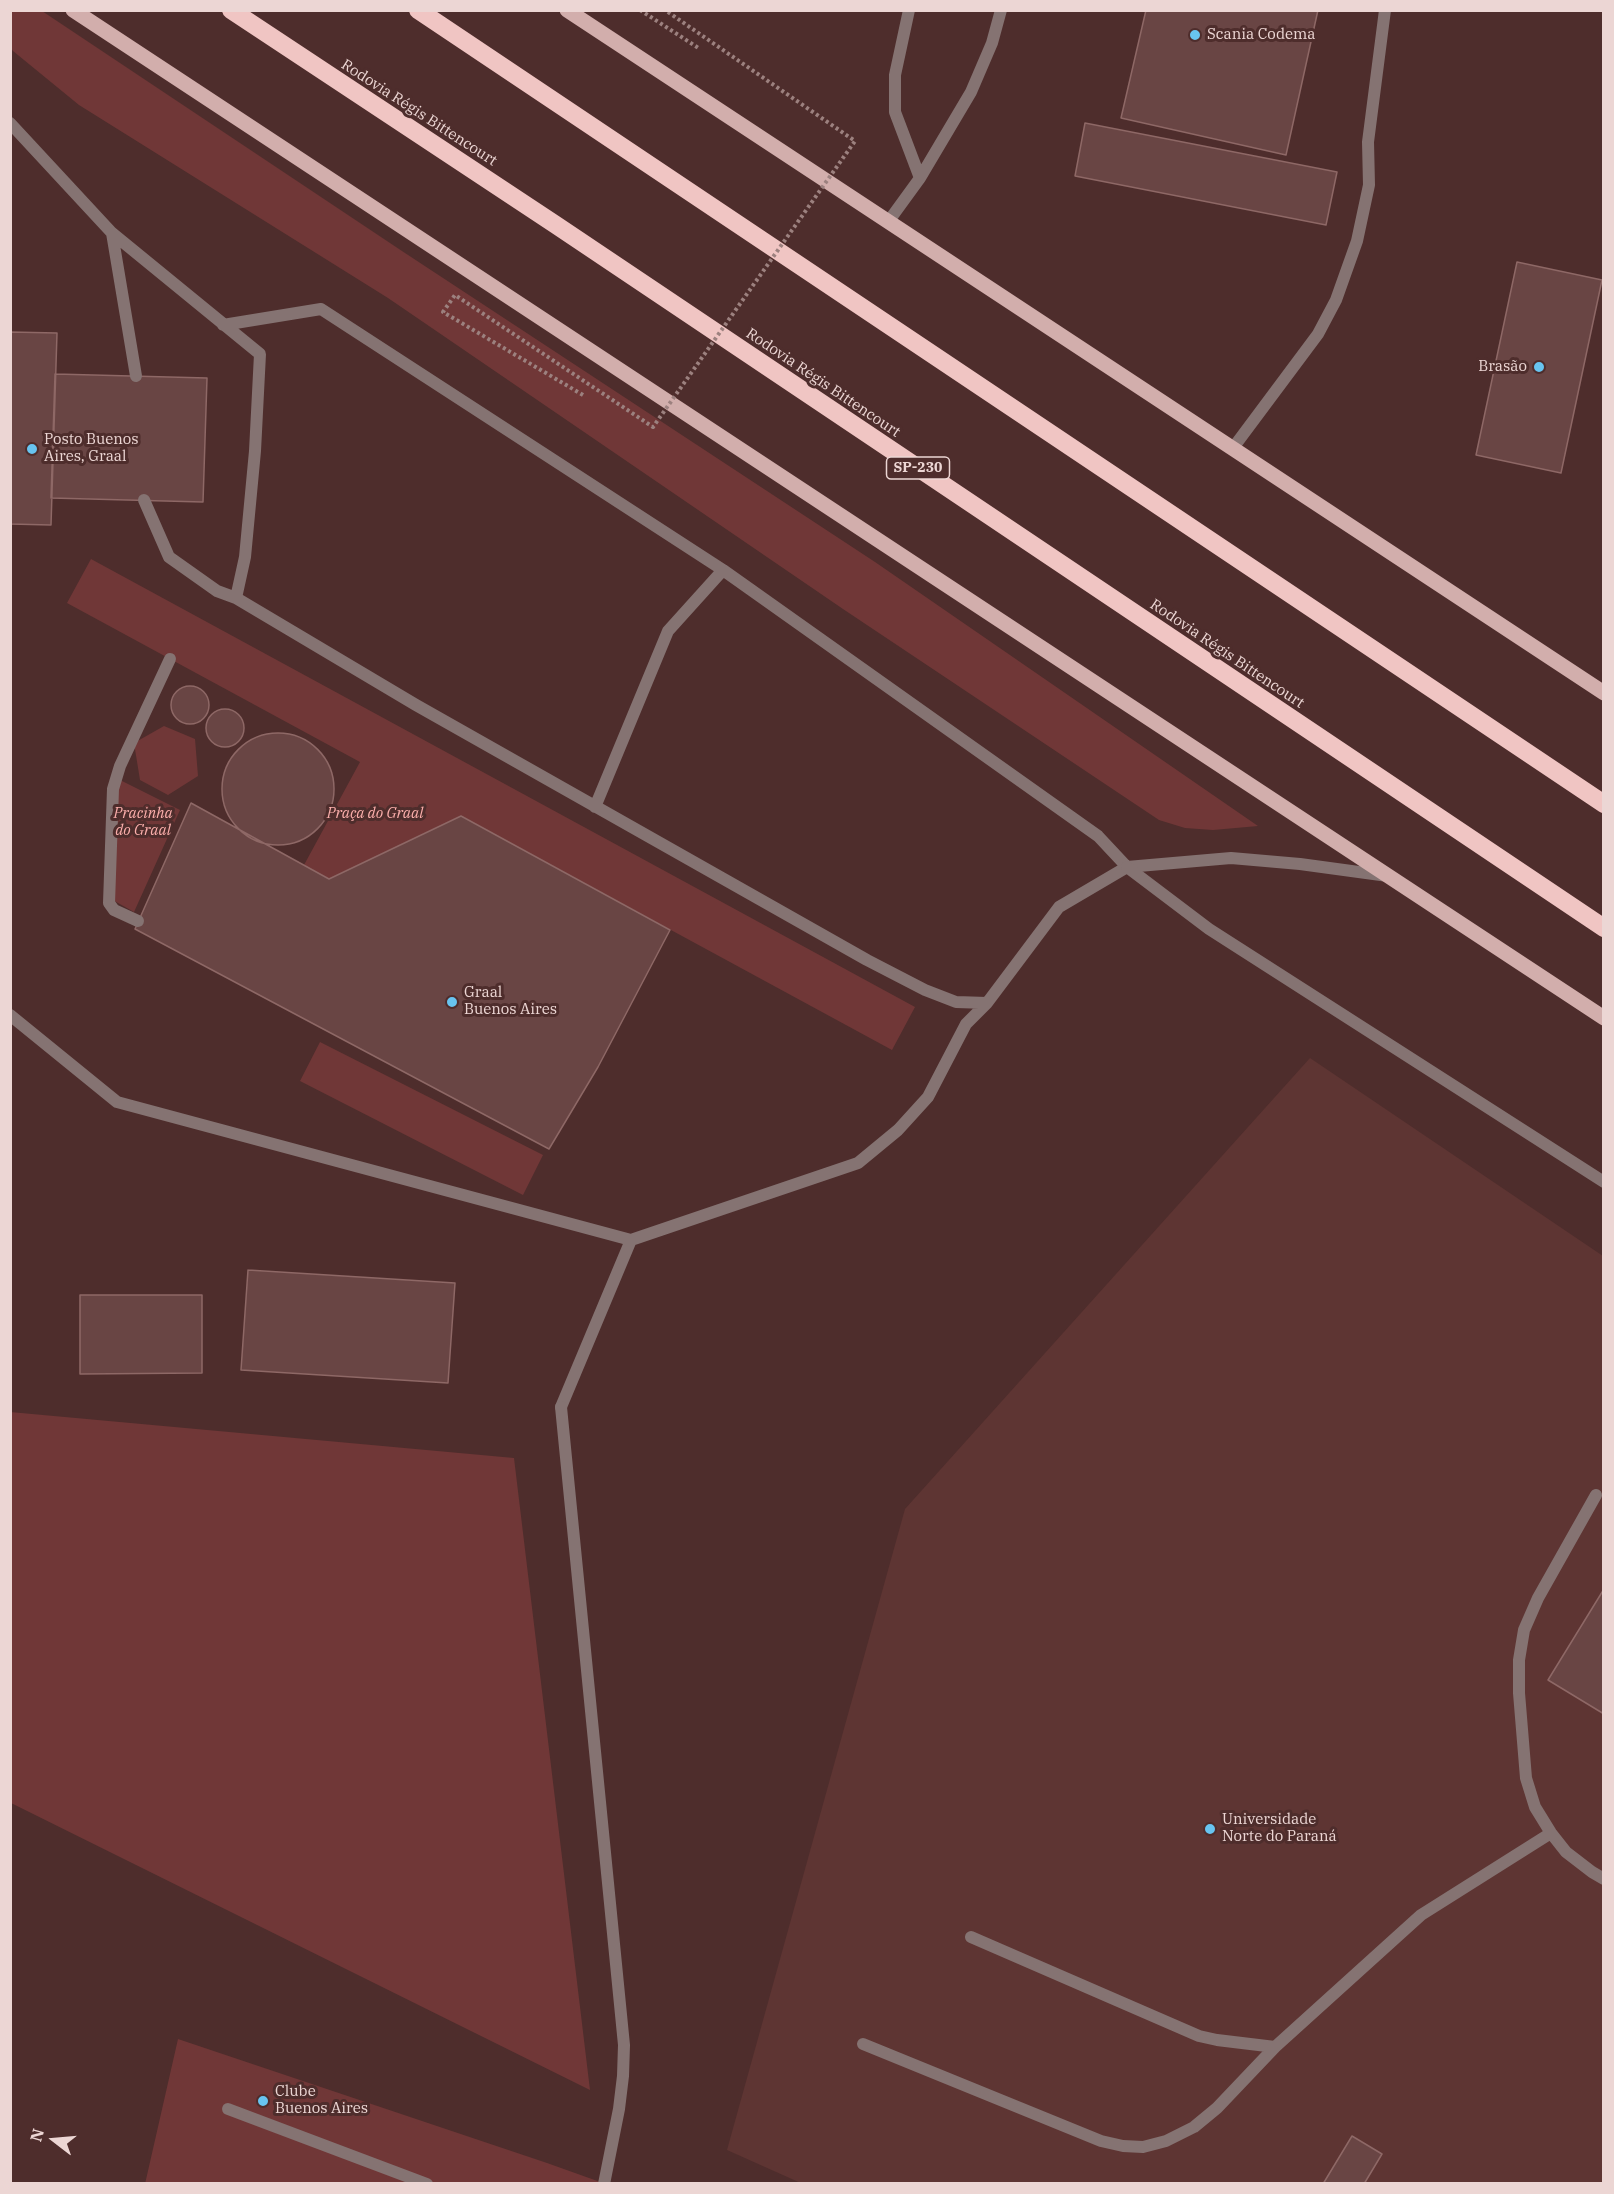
<!DOCTYPE html>
<meta charset="utf-8">
<style>
body{margin:0}
#map{position:relative;width:1614px;height:2194px;overflow:hidden;background:#4e2d2c;font-family:"IBM Plex Serif",serif}
canvas{display:block}
.frame{position:absolute;inset:0;border:12px solid #ecd6d4;pointer-events:none}
.north{position:absolute;left:24px;top:2110px;width:60px;height:60px;-webkit-text-stroke:4px #4e2d2c;paint-order:stroke;rotate:286deg;font-size:16px;font-weight:700;line-height:24px;text-align:center;color:#ecd6d4}
.north::after{content:'';display:block;margin:auto;width:21px;height:27px;background:#ecd6d4;clip-path:polygon(50% 0,100% 100%,50% 72%,0 100%)}
</style>
<div id="map">
<canvas width="1614" height="2194"></canvas>
<div class="frame"></div>
<div class="north">N</div>
</div>
<script>
const context = document.querySelector('canvas').getContext('2d');
context.lineJoin = 'round';
function fillPath(path, color) { context.fillStyle = color; context.fill(path, 'evenodd'); }
const shape = rows => new Path2D(rows.map(r => 'M' + r).join(''));
function strokePath(path, color, width, dash) { context.strokeStyle = color; context.lineWidth = width; context.lineCap = dash ? 'butt' : 'round'; context.setLineDash(dash || []); context.stroke(path); }
function write(font, color, halo, rows, align = 'center') {
  context.font = font + ' "IBM Plex Serif",serif'; context.lineWidth = 6; context.setLineDash([]); context.textBaseline = 'middle'; context.strokeStyle = halo; context.fillStyle = color; for (const [text, x, y, turn = 0] of rows) {
    context.save(); context.translate(x, y); context.rotate((+turn || 0) * Math.PI / 180); context.textAlign = isNaN(turn) ? turn : align; if (halo) context.strokeText(text, 0, 0); context.fillText(text, 0, 0); context.restore();
  }
}
fillPath(shape([
 [1310,1058,1603,1256,1603,2183,803,2184,727,2150,905,1509]
]), '#5e3533');
fillPath(shape([
 [10,11,42,11,405,253,875,562,1258,826,1213,830,1185,828,1159,820,843,609,388,298,79,105,13,51,11,48],
 [91,559,915,1007,892,1050,461,816,329,879,304,865,360,762,67,603],
 [164,726,195,739,198,776,168,795,140,780,134,743],
 [118,779,180,810,134,912,111,899],
 [320,1042,543,1155,523,1195,300,1081],
 [10,1412,514,1458,590,2090,11,1803],
 [178,2039,547,2163,603,2183,145,2184]
]), '#703737');
const building = shape([
 [1146,10,1318,10,1286,155,1121,118,1146,10],
 [1085,123,1337,172,1326,225,1075,176,1085,123],
 [1517,262,1602,280,1561,473,1476,455,1517,262],
 [10,332,57,333,51,525,10,524,10,332],
 [55,374,207,378,203,502,51,498,55,374],
 '171 705a19 19 0 1 1 38 0a19 19 0 1 1-38 0Z',
 '206 728a19 19 0 1 1 38 0a19 19 0 1 1-38 0Z',
 '222 789a56 56 0 1 1 112 0a56 56 0 1 1-112 0Z',
 [191,803,329,879,461,816,670,930,598,1067,549,1149,135,929,191,803],
 [248,1270,455,1283,448,1383,241,1370,248,1270],
 [80,1295,202,1295,202,1373,80,1374,80,1295],
 [1604,1589,1604,1714,1548,1680,1604,1589],
 [1352,2136,1382,2154,1364,2184,1323,2184,1352,2136]
]);
fillPath(building, '#694544');
strokePath(building, '#8e6866', 1.5);
strokePath(shape([
 [640,10,700,49]
]), '#9c817f', 4, [3, 3]);
strokePath(shape([
 [909,10,895,75,895,112,920,178],
 [10,123,112,233,260,354,255,451,245,557,236,598,416,705,867,960,925,990,956,1002,987,1003,1059,907,1127,867,1231,858,1300,864,1388,876],
 [888,222,920,178,971,92,992,43,1001,10],
 [112,233,136,376],
 [223,325,321,309,723,570,1098,836,1127,867],
 [1233,448,1318,334,1336,300,1357,241,1369,185,1368,142,1385,10],
 [144,500,169,557,217,591,236,598],
 [595,807,668,631,723,570],
 [10,1015,117,1102,631,1240,858,1163,898,1130,928,1097,966,1024,987,1003],
 [561,1407,631,1240],
 [1596,1495,1538,1598,1524,1630,1519,1660,1519,1693,1526,1778,1535,1807,1551,1833,1566,1852,1592,1872,1604,1879],
 [863,2044,1101,2141,1123,2146,1143,2147,1166,2141,1194,2127,1217,2108,1275,2047,1217,2040,1199,2036,971,1937],
 [1275,2047,1421,1915,1551,1833]
]), '#857372', 12);
strokePath(shape([
 [138,921,114,910,109,903,113,789,120,766,170,659]
]), '#857372', 12);
strokePath(shape([
 [1127,867,1209,929,1604,1182],
 [561,1407,624,2045,623,2076,619,2109,604,2184],
 [228,2109,427,2184]
]), '#857372', 12);
strokePath(shape([
 [73,10,1604,1018],
 [567,10,1604,693]
]), '#d2aeac', 15);
strokePath(shape([
 [231,10,556,225,1604,928],
 [418,10,1604,804]
]), '#f0c5c3', 18);
strokePath(shape([
 [583,395,443,312,455,295,653,427,855,141,665,10]
]), '#9c817f', 4, [3, 3]);
for (const [x, y, r, color] of [
 [1195,35,6,"#68c4f0"],
 [1539,367,6,"#68c4f0"],
 [32,449,6,"#68c4f0"],
 [452,1002,6,"#68c4f0"],
 [1210,1829,6,"#68c4f0"],
 [263,2101,6,"#68c4f0"]
]) { const dot = new Path2D(); dot.arc(x, y, r, 0, 2 * Math.PI); context.fillStyle = color; context.fill(dot); strokePath(dot, '#4e2d2c', 2); }
for (const [x, y, w] of [
 [918,468,63]
]) { const box = new Path2D(); box.roundRect(x - w / 2, y - 11, w, 22, 4.5); context.fillStyle = '#4e2d2c'; context.fill(box); strokePath(box, '#ecd6d4', 1.5); }
write('bold 14px', '#ecd6d4', null, [
 ["SP-230",918,468]
]);
write('15px', '#ecd6d4', '#4e2d2c', [
 ["Scania Codema",1207,35],
 ["Brasão",1527,367,"right"],
 ["Posto Buenos",44,440],
 ["Aires, Graal",44,457],
 ["Graal",464,993],
 ["Buenos Aires",464,1010],
 ["Universidade",1222,1820],
 ["Norte do Paraná",1222,1837],
 ["Clube",275,2092],
 ["Buenos Aires",275,2109]
], 'left');
write('15px', '#ecd6d4', '#4e2d2c', [
 ["Rodovia Régis Bittencourt",419,113,33],
 ["Rodovia Régis Bittencourt",823,383,34],
 ["Rodovia Régis Bittencourt",1227,654,34]
]);
write('italic 15px', '#fbaeab', '#4e2d2c', [
 ["Pracinha",143,814],
 ["do Graal",143,831],
 ["Praça do Graal",375,814]
]);
</script>
